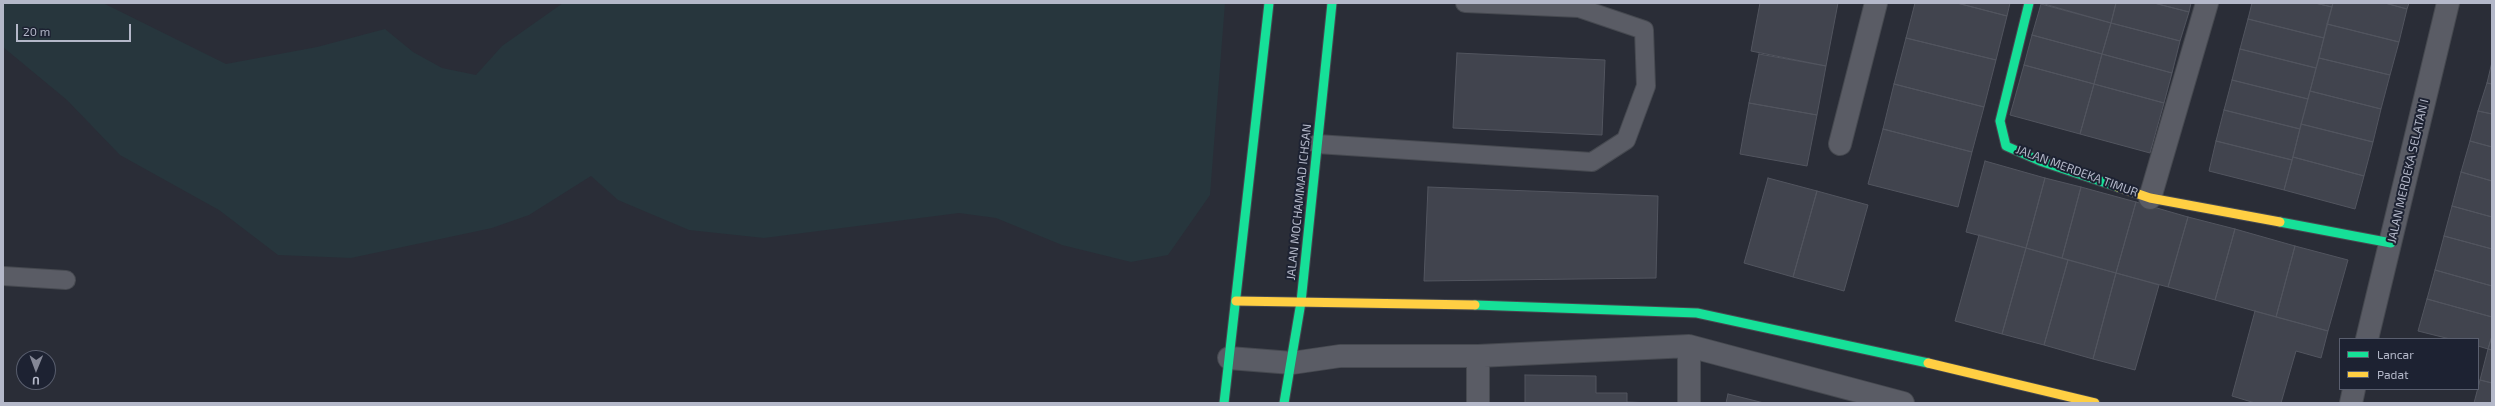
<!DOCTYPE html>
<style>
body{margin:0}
#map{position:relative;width:2495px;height:406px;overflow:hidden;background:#2a2d37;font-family:"Exo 2",sans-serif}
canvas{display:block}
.frame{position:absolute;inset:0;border:4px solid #b4b8c9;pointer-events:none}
.legend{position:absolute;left:2339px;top:338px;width:140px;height:52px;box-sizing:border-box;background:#1d2232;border:1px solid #595e6e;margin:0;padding:5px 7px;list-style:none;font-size:12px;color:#b4b8c9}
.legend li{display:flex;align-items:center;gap:8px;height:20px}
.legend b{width:20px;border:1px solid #595e6e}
.north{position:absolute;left:16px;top:350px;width:40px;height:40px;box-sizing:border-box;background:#1d2232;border:1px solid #595e6e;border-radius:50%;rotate:181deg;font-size:11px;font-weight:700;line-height:16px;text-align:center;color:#b4b8c9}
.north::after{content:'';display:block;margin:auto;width:14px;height:18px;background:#848796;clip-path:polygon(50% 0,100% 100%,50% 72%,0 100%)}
.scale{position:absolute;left:16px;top:24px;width:115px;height:18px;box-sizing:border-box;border:2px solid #b4b8c9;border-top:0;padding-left:5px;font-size:12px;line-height:14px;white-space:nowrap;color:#b4b8c9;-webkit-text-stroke:3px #1d2232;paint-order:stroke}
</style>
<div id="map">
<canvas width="2495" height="406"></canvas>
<div class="frame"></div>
<ul class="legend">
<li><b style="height:5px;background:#16e098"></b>Lancar</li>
<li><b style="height:5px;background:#ffcf43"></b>Padat</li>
</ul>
<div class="north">U</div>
<div class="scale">20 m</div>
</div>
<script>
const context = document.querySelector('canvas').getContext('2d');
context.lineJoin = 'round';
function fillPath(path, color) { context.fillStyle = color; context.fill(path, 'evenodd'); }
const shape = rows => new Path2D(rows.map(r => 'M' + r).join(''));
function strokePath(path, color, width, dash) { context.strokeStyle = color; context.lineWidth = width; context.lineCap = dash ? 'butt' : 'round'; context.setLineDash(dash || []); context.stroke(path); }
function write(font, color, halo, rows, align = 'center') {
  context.font = font + ' "Exo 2",sans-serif'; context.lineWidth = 4; context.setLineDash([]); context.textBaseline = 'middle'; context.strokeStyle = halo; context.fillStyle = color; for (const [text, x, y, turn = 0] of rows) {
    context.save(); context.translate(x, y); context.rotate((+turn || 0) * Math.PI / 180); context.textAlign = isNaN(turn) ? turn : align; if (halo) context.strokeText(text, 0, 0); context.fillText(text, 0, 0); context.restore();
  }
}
fillPath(shape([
 [3,3,103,3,226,64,317,47,385,29,413,52,442,68,476,75,502,46,563,3,1225,3,1210,195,1168,255,1131,262,1062,245,996,218,959,213,764,238,689,230,618,200,591,176,529,215,492,228,351,258,278,255,219,210,120,155,67,100,3,47]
]), '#27363d');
const building = shape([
 [1760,3,1838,3,1826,66,1751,51,1760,3],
 [1915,3,1957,3,2007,16,1996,60,1906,38,1915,3],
 [1957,3,2010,3,2007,16,1957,3],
 [2041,3,2116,3,2111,23,2041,3],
 [2116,3,2154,3,2189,12,2180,41,2111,23,2116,3],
 [2154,3,2191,3,2189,12,2154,3],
 [2252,3,2315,3,2332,7,2324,38,2248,19,2252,3],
 [2315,3,2333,3,2332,7,2315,3],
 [2333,3,2385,3,2407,9,2399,42,2327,24,2333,3],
 [2385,3,2409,3,2407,9,2385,3],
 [2041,4,2111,23,2102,54,2032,35,2041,4],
 [2248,19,2324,38,2316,68,2240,49,2248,19],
 [2111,23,2180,41,2172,73,2102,54,2111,23],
 [2327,24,2399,42,2390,75,2319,58,2327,24],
 [2032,35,2102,54,2094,84,2024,65,2032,35],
 [1906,38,1996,60,1984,107,1894,84,1906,38],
 [2240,49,2316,68,2308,99,2232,80,2240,49],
 [1457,53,1605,60,1602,135,1453,128,1457,53],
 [1759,54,1826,66,1817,115,1749,103,1759,54],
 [2102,54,2172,73,2164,103,2094,84,2102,54],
 [2319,58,2390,75,2381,109,2310,91,2319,58],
 [2492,62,2492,84,2487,83,2492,62],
 [2024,65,2094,84,2080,134,2010,115,2024,65],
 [2232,80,2308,99,2300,129,2224,110,2232,80],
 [2487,83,2492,84,2492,114,2478,111,2487,83],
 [1894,84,1984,107,1972,152,1883,129,1894,84],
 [2094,84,2164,103,2150,153,2080,134,2094,84],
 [2310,91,2381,109,2373,142,2301,124,2310,91],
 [1749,103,1817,115,1807,166,1740,154,1749,103],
 [2224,110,2300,129,2292,160,2216,141,2224,110],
 [2478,111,2492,114,2492,147,2470,141,2478,111],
 [2301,124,2373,142,2364,176,2293,157,2301,124],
 [1883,129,1972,152,1958,207,1868,184,1883,129],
 [2216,141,2292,160,2284,190,2209,171,2216,141],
 [2470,141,2492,147,2492,181,2461,172,2470,141],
 [2293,157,2364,176,2355,209,2284,190,2293,157],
 [1985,161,2045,178,2026,248,1966,232,1985,161],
 [2461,172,2492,181,2492,217,2452,206,2461,172],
 [1768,178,1817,191,1793,277,1744,263,1768,178],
 [2045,178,2081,187,2062,258,2026,248,2045,178],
 [1428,187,1658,196,1656,278,1424,281,1428,187],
 [2081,187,2136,202,2116,273,2062,258,2081,187],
 [1817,191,1868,205,1844,291,1793,277,1817,191],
 [2136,202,2188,217,2168,287,2116,273,2136,202],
 [2452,206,2492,217,2492,249,2444,236,2452,206],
 [2188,217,2235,229,2215,300,2168,287,2188,217],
 [2235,229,2295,246,2276,317,2215,300,2235,229],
 [1979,235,2026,248,2002,334,1955,321,1979,235],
 [2444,236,2492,249,2492,286,2435,270,2444,236],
 [2295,246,2348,260,2328,331,2276,317,2295,246],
 [2026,248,2068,260,2044,345,2002,334,2026,248],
 [2068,260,2116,273,2093,359,2044,345,2068,260],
 [2435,270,2492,286,2492,317,2427,299,2435,270],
 [2116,273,2159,285,2135,370,2093,359,2116,273],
 [2427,299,2492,317,2492,336,2488,349,2478,346,2478,339,2450,339,2418,331,2427,299],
 [2255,311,2328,331,2321,358,2296,351,2281,403,2255,403,2232,396,2255,311],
 [2492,336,2492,350,2488,349,2492,336],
 [2488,349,2492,350,2492,383,2480,380,2488,349],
 [1525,375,1596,376,1596,393,1627,393,1627,402,1653,403,1525,403,1525,375],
 [2480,380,2492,383,2492,403,2474,403,2480,380],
 [1728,394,1764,403,1726,403,1728,394]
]);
fillPath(building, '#41444e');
strokePath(building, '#52555f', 1);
const lane = shape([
 [1317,144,1592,162,1626,140,1646,86,1644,30,1579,8,1465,3],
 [3,276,66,280]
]);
const street = shape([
 [1840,144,1876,3],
 [2150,198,2207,3],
 [2367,339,2448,3],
 [1689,346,1689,403],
 [1478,356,1478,403],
 [1229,358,1292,363,1340,356,1478,356,1689,346,1903,403],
 [2351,403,2354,389]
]);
const fast = shape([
 [2029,3,2000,121,2006,146,2040,161,2118,187],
 [2280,222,2391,243],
 [1475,305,1697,313,1928,363],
 [1224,403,1269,3],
 [1284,403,1301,302,1332,3]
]);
const slow = shape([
 [2118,187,2150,198,2280,222],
 [1236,301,1475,305],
 [1928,363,2095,403]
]);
strokePath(lane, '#464950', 20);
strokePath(street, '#464950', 24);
strokePath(fast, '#464950', 11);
strokePath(slow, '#464950', 11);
strokePath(lane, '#5a5c65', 18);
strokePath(street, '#5a5c65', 22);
strokePath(fast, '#16e098', 9);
strokePath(slow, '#ffcf43', 9);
write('12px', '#b4b8c9', '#1d2232', [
 ["JALAN MERDEKA TIMUR",2077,171,20],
 ["JALAN MERDEKA SELATAN I",2408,171,-77],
 ["JALAN MOCHAMMAD ICHSAN",1299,202,-84]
]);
</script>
